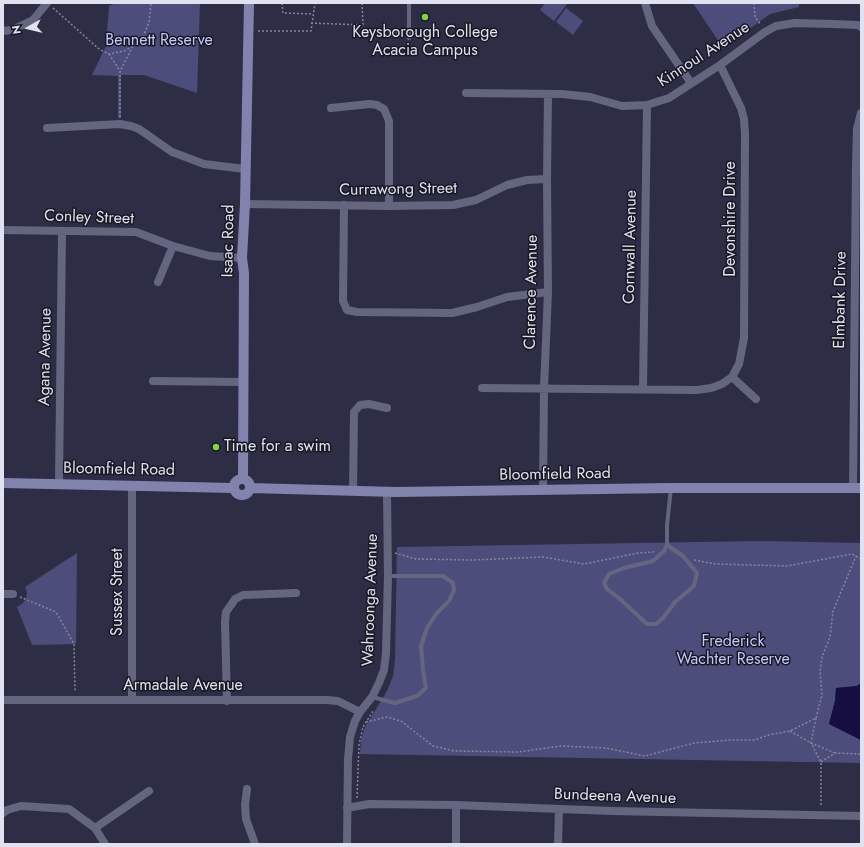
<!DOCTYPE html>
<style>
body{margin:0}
#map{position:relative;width:864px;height:847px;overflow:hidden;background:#2d2e46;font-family:Jost,sans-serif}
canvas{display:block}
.frame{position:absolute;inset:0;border:4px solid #e0e1f1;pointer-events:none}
.north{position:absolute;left:8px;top:8px;width:40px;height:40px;-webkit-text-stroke:3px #171722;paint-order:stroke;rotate:262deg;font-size:11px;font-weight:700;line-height:16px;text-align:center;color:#e0e1f1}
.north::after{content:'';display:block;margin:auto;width:14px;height:18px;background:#e0e1f1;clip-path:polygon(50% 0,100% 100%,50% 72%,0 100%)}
</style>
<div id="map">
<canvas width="864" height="847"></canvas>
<div class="frame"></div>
<div class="north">N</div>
</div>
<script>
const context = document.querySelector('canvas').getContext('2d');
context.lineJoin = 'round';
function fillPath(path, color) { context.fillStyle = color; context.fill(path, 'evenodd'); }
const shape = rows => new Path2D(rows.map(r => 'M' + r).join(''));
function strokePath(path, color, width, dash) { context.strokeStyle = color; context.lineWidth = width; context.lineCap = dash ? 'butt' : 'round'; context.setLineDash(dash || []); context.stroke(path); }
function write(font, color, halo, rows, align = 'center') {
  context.font = font + ' Jost,sans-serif'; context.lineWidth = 3; context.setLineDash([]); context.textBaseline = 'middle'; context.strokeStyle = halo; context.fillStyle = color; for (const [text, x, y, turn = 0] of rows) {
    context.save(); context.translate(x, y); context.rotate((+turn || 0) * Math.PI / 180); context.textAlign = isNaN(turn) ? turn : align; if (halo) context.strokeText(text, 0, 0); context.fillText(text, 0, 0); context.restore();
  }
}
fillPath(shape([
 [116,3,200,3,197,93,144,75,121,75,121,118,118,118,118,76,92,75,106,46,109,6],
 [545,3,568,3,554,21,540,10],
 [693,3,799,3,799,7,770,14,723,48],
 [566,8,583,21,573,35,556,22],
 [760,541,861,543,861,683,857,686,836,688,835,701,829,724,861,740,861,763,360,754,361,740,365,727,387,691,393,676,395,659,397,547],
 [77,553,76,644,32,645,17,607,22,604,26,599,27,592,25,587]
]), '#4d4d7b');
fillPath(shape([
 [861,683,861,740,829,724,835,701,836,688,857,686]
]), '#160d41');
strokePath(shape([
 [282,3,283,13,313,14],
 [362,3,363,25],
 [754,3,755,17,761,25],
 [53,8,99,49,109,54,124,51,133,46,143,37,149,22,151,3],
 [311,23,363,25],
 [258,31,311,31,315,3],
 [397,38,397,29],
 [109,54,120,71],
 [120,117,120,71,133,46],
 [395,553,416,559,472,560,543,557,584,564,638,553,654,552],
 [694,560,716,564,787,566,852,554,861,559],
 [20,597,56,612,74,644,75,692],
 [816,718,811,743,821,762,821,806],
 [366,722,387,717,401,721,433,746,455,751,518,752,561,746,606,748,645,756,694,743,731,740,755,740,768,735,790,731,816,718,822,695,820,672,822,657,830,637,833,611,856,556],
 [790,731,811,743,835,753],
 [821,762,835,753,861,754],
 [357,798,359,745,363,727,373,711]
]), '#85869a', 1.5, [2, 2]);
strokePath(shape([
 [409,38,409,3],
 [667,545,664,551,653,561,624,568,609,574,604,583,607,589,620,599,647,624,656,624,663,618,675,602,694,586,697,573,683,556,667,545,667,525,671,488],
 [372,697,395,703,417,696,426,688,423,670,421,646,427,628,436,614,449,601,454,590,453,583,443,576,388,576]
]), '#646680', 4);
strokePath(shape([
 [645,3,652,26,691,83],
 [3,31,12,30,33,20,47,3],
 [466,93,562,94,590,97,622,106,647,105,669,98,720,65,765,32,776,26,795,23,833,24,858,25,861,27],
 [331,108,370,104,377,105,384,109,389,121,389,206],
 [47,128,120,124,131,126,139,129,172,152,204,164,245,169],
 [245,204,389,206,453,205,476,200,507,185,527,180,547,179],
 [344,205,343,301,347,310,357,312,452,313,477,307,507,297,548,292],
 [3,230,136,232,173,246,210,256,242,258],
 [158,282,173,246],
 [732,377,756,399],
 [153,381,243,382],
 [482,388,697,390,711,388,722,384,732,377,739,364,744,338,745,134,744,119,741,108,720,65],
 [643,389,647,105],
 [59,483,62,231],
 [132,485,132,700],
 [853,488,856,165,857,129,861,113],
 [543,490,544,388,548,292,547,179,548,95],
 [353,491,354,412,360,405,369,404,387,408],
 [3,594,13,594],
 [3,700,326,700,338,701,360,712],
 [227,701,225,622,226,612,231,605,235,599,243,595,296,593],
 [247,789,245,805,246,819,255,844],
 [347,808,369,804,456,805,612,811,861,816],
 [3,813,7,810,21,806,69,809,95,828,105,844],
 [95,828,149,791],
 [347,844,348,759,350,737,355,721,360,712,372,697,379,683,384,670,386,653,388,576,387,492],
 [456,844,456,805],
 [558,844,559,810]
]), '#646680', 8);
strokePath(shape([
 [243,479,244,273,242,258,245,204,249,3],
 '234 487a8 8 0 1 1 16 0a8 8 0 1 1-16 0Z',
 [3,483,234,488],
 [250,488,396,492,671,488,861,488]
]), '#8183ad', 10);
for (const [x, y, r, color] of [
 [425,17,4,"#89ce48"],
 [216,447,4,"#89ce48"]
]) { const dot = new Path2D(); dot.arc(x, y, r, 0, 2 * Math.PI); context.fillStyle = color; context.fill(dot); strokePath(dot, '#171722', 1.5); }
write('16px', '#e0e1f1', '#171722', [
 ["Keysborough College",425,33],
 ["Acacia Campus",425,51],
 ["Time for a swim",224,447,"left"]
]);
write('16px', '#c4c7fb', '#171722', [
 ["Bennett Reserve",159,41],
 ["Frederick",733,642],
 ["Wachter Reserve",733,660]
]);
write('16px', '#e0e1f1', '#171722', [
 ["Kinnoul Avenue",704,55,-33],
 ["Currawong Street",398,190,-1],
 ["Conley Street",89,218,2],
 ["Devonshire Drive",731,219,-90],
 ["Isaac Road",229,241,-89],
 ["Cornwall Avenue",631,247,-89],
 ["Clarence Avenue",532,292,-89],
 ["Elmbank Drive",841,300,-89],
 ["Agana Avenue",46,357,-89],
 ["Bloomfield Road",119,470,1],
 ["Bloomfield Road",555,475,-1],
 ["Sussex Street",118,592,-90],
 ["Wahroonga Avenue",371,600,-88],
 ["Armadale Avenue",183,686],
 ["Bundeena Avenue",615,797,2]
]);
</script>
